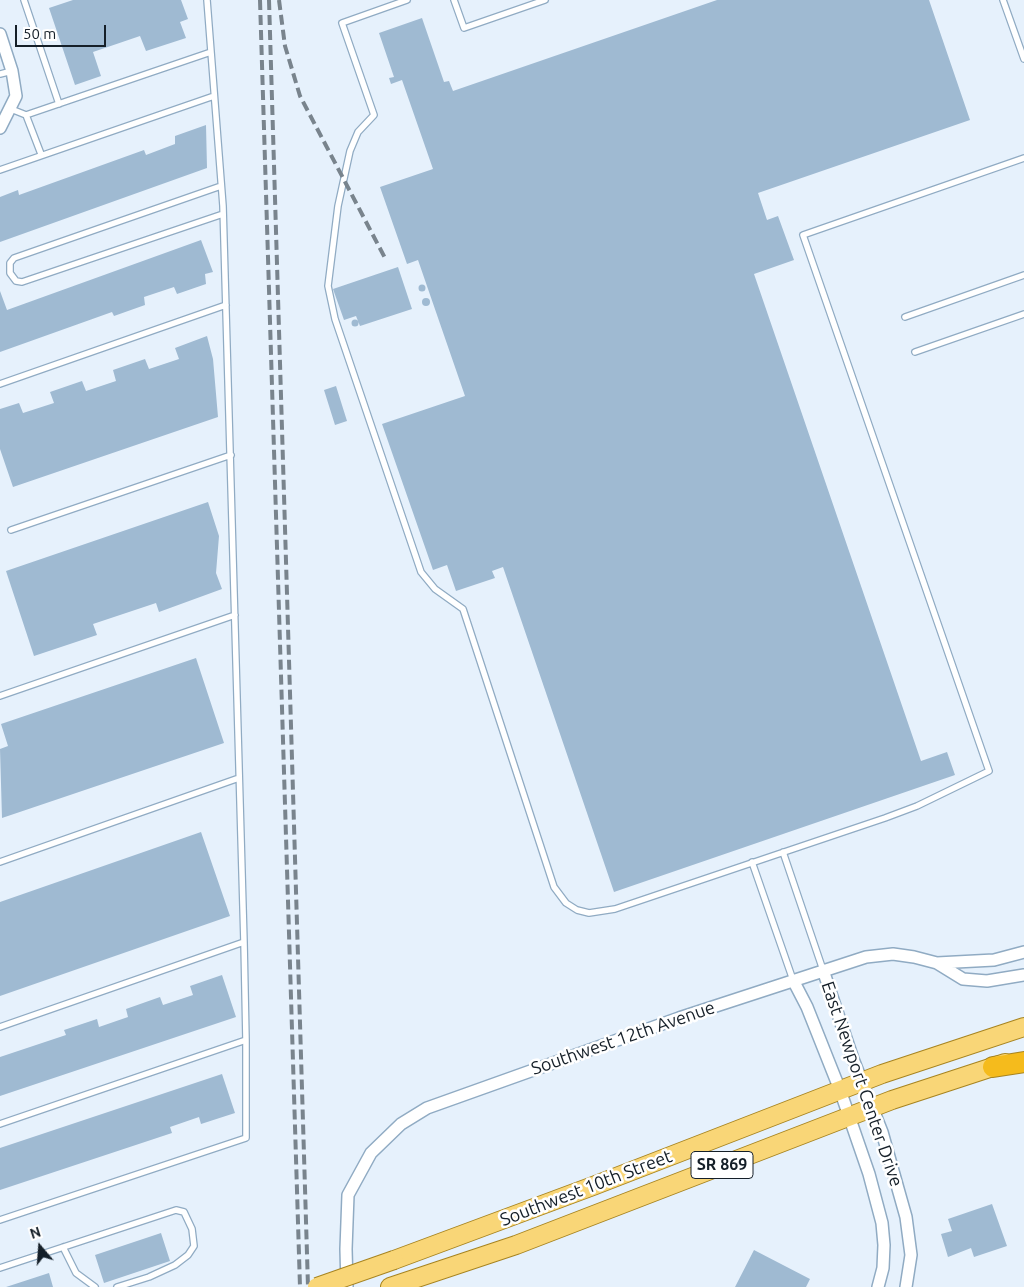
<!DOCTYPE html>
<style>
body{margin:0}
#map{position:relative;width:1024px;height:1287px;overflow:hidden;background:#e6f1fc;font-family:Ubuntu,sans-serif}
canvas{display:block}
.north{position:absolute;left:15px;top:1222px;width:50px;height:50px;-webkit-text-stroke:4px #fff;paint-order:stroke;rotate:342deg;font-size:14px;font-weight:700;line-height:20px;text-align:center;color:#151f28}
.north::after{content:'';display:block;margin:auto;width:18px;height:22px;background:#151f28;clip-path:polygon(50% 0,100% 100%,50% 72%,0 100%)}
.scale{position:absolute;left:15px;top:25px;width:91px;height:22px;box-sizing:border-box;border:2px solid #151f28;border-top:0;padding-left:6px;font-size:15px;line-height:18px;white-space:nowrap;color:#151f28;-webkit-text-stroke:4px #fff;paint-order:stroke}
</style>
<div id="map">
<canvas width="1024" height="1287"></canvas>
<div class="north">N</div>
<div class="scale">50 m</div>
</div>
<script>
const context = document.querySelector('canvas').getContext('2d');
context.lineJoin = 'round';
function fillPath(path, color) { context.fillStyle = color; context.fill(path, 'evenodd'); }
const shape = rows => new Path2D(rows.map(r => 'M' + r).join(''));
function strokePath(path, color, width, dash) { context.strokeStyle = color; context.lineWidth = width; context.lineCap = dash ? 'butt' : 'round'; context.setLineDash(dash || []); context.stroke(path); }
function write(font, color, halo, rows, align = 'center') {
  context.font = font + ' Ubuntu,sans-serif'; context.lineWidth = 5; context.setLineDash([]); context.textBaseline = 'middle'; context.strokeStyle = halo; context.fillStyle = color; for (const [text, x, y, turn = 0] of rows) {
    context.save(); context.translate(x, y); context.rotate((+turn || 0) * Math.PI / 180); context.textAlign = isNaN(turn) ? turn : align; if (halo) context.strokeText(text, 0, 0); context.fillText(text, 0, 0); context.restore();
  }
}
fillPath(shape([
 [73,0,181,0,188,19,180,22,186,38,146,51,140,36,93,52,101,76,75,85,49,8],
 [717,0,929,0,970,120,758,193,767,220,778,216,794,260,754,274,921,761,947,752,955,775,614,892,503,567,492,571,495,578,456,591,447,565,433,570,382,424,465,396,418,260,407,264,380,187,433,169,402,80,391,84,389,78,394,77,379,33,422,18,444,82,449,81,453,91],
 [206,125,207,168,0,242,0,197,18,190,19,195,144,150,146,155,175,144,175,136],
 [201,240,213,272,205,274,206,284,177,294,174,287,144,297,145,305,114,316,112,312,0,352,0,291,7,310],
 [398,267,412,309,360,326,356,316,344,320,333,289],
 '418.5 288a3.5 3.5 0 1 1 7 0a3.5 3.5 0 1 1-7 0Z',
 '422 302a4 4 0 1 1 8 0a4 4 0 1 1-8 0Z',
 '351.5 323a3.5 3.5 0 1 1 7 0a3.5 3.5 0 1 1-7 0Z',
 [207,336,213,359,218,417,13,487,0,449,0,409,19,403,23,413,54,403,50,392,82,381,86,391,116,381,113,370,145,359,149,369,179,359,175,348],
 [336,386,347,421,335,425,324,390],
 [208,502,219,536,216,573,222,589,159,612,156,603,93,624,97,635,34,656,6,571],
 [196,658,224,743,2,818,0,749,8,746,1,724],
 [201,832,230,916,0,996,0,902],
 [222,975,236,1017,0,1096,0,1057,66,1035,64,1030,97,1019,99,1027,128,1017,126,1009,160,997,163,1005,193,995,190,986],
 [222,1074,235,1113,201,1124,199,1117,170,1127,172,1133,0,1190,0,1148],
 [992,1204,1007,1246,974,1257,971,1248,948,1257,941,1234,952,1231,948,1219],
 [161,1233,170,1261,104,1283,95,1255],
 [754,1250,810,1279,806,1287,735,1287],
 [49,1273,53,1287,6,1287]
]), '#9fbad2');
const service = shape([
 [24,0,59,104],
 [207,0,223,206,244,942],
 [407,0,342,23,374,115,358,132,350,151,338,206,328,286,335,319,421,572,435,589,463,609,554,887,566,903,577,910,589,913,615,909,885,818,917,806,989,771,803,235,1024,158],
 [454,0,464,28,545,0],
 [1003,0,1024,59],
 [0,74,12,71],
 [11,109,26,115,211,52],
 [26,115,41,154],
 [0,170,214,96],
 [221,186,14,258,10,263,10,273,16,281,22,282,223,214],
 [905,317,1024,275],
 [915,352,1024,314],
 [0,384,226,305],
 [11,530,231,455],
 [0,696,235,615],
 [783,852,823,970],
 [0,862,239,778],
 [752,862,793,980],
 [0,1027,244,942,246,1040,0,1124],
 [0,1220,246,1138,246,1040],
 [63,1247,76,1273,95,1287],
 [0,1268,176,1210,184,1212,192,1229,194,1246,188,1255,175,1265,149,1277,117,1287]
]);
const minor = shape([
 [0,34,12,71,16,96,0,128],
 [937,963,994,960,1024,952],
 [823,970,853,1059,882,1132,906,1217,911,1255,906,1287],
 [793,980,807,1007,840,1090,869,1174,882,1223,884,1245,883,1268,878,1287],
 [347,1287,346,1249,348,1195,371,1153,401,1124,427,1108,679,1018,866,957,893,954,914,957,937,963,963,979,987,981,1024,975]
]);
const primary = shape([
 [394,1260,593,1186,882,1074,1024,1027],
 [390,1287,516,1245,892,1100,1005,1063]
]);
const motorway = shape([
 [993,1067,1024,1062]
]);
strokePath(service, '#90abc3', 8);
strokePath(minor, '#90abc3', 14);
strokePath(primary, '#a78420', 20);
strokePath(motorway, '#a78420', 22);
strokePath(service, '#fff', 5.5);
strokePath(minor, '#fff', 11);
strokePath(primary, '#f9d677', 18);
strokePath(motorway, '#f5bb1c', 20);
strokePath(shape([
 [260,0,300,1287],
 [269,0,308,1287],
 [279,0,285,46,300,96,385,258]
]), '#79848d', 4, [10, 5]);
const primaryBridge = shape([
 [317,1287,394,1260]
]);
strokePath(primaryBridge, '#a78420', 20, []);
strokePath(primaryBridge, '#f9d677', 18);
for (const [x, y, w] of [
 [722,1165,62]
]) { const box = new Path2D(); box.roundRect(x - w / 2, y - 13.5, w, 27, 4); context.fillStyle = '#fff'; context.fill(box); strokePath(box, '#151f28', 1); }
write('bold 16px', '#151f28', null, [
 ["SR 869",722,1165]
]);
write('18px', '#151f28', '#fff', [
 ["Southwest 12th Avenue",623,1038,-19],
 ["East Newport Center Drive",862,1084,71],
 ["Southwest 10th Street",586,1188,-21]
]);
</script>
